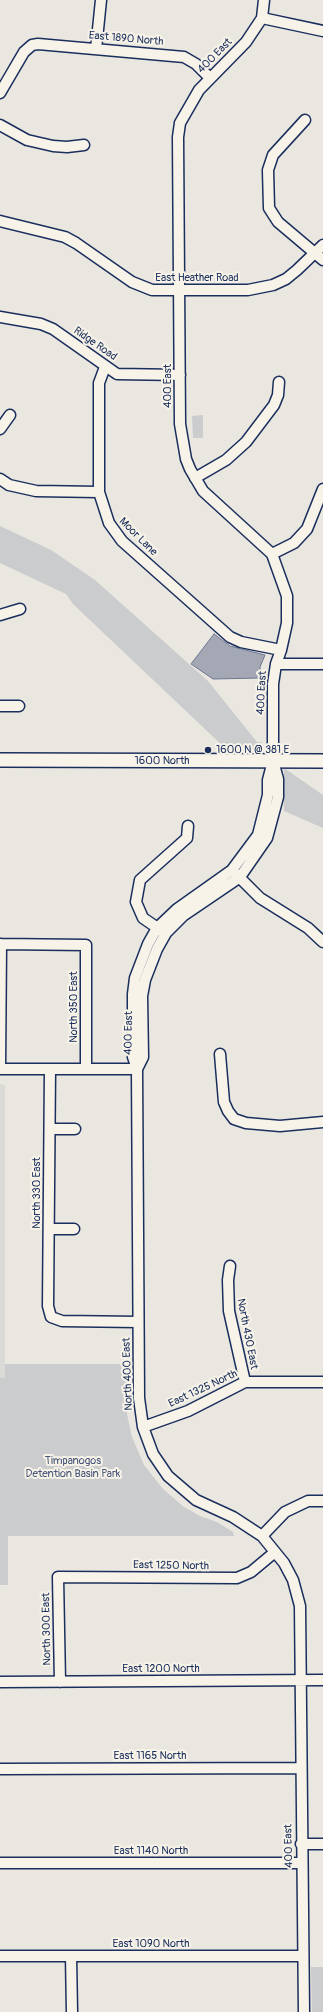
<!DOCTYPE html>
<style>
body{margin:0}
canvas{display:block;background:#eae7e0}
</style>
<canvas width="323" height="2012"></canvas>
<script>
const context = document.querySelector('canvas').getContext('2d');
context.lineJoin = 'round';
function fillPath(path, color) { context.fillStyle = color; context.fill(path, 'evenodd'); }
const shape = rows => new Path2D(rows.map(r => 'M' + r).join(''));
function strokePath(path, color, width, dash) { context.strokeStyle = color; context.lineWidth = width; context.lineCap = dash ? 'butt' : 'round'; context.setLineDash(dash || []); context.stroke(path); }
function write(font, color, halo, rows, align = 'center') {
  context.font = font + ' Pangolin,sans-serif'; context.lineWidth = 4; context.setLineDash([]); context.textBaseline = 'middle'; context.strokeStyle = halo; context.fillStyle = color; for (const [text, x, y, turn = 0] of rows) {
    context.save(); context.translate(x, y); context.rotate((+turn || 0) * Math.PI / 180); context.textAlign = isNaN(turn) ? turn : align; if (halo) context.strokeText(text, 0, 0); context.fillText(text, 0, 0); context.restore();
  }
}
fillPath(shape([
 [0,1084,5,1085,5,1378,0,1547]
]), '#dadad6');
fillPath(shape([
 [203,415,203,438,193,438,192,416],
 [0,526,51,550,95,580,208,681,257,742,262,742,261,746,257,749,226,749,73,604,66,594,0,563],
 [284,768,323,795,323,828,284,811],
 [5,1364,127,1364,127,1414,132,1437,144,1465,163,1489,184,1507,200,1516,217,1522,233,1532,234,1536,8,1536,8,1585,0,1585,0,1378,5,1378],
 [311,1967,323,1967,323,2012,312,2012]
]), '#cbcccd');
const water = shape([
 [214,634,230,646,265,655,260,667,261,678,213,679,191,664,214,634]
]);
fillPath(water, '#a3a8b4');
strokePath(water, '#6d7892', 1);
const minor = shape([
 [264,0,262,18,246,42,199,90,180,123,178,137,180,424,186,459,190,469,203,491,272,554,287,596,287,623,281,650,276,664,273,684,273,761,268,780,268,795,258,835,232,870,177,909,157,928,148,944,135,978,133,994,133,1057,137,1069,139,1398,143,1427,153,1454,168,1476,196,1500,233,1517,262,1536,284,1563,293,1580,300,1606,304,2012],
 [262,18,323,31],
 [96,49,101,0],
 [0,93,24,52,32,45,38,44,184,57,196,64,210,78],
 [305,120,273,155,268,170,269,208,278,222,323,260],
 [0,125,27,140,53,146,67,147,84,145],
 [0,221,65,237,76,243,132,282,152,290,248,290,273,285,286,279,297,270,323,245],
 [0,317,41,324,53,329,117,374,180,375],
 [105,367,99,383,99,492,109,523,122,541,230,637,241,642,281,650],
 [0,429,10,415],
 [195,478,226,460,246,442,274,405,278,395,279,382],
 [0,479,9,485,36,491,99,492],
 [272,554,294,543,307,529,323,489],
 [0,615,20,609],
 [276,664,323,664],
 [0,706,19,706],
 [235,873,260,898,308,928,323,942],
 [162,931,143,918,136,902,140,880,187,838,188,826],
 [0,944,86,945,86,1069],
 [220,1054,224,1102,228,1111,234,1119,246,1123,280,1126,323,1122],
 [0,1069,137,1069],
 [0,1069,1,944],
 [50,1069,48,1306,51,1317,62,1321,138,1322],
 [137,1069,143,1057,142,996,145,980,157,949,166,933,184,915,240,877,267,838,278,797,278,779,273,761],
 [50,1129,75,1129],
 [49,1229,74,1229],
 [230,1266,228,1280,229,1311,245,1382],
 [143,1427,188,1411,245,1382,323,1382],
 [262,1536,285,1512,308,1501,323,1501],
 [0,1682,323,1680],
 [60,1682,58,1577,237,1578,251,1572,275,1552],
 [0,1769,300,1768],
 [301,1844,323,1844],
 [0,1863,301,1863],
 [0,1956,302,1956],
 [71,1956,72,2012]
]);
const major = shape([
 [0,760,323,761]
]);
strokePath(minor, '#1b2f5e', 13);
strokePath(major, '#1b2f5e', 16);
strokePath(minor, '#f7f3e8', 10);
strokePath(major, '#f7f3e8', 13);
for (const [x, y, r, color] of [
 [208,750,4,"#1b2f5e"]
]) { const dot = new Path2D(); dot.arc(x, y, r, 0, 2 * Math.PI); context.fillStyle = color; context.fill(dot); strokePath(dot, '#f7f3e8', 1.5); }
write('11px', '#1b2f5e', '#f7f3e8', [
 ["East 1890 North",126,39,5],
 ["400 East",215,56,-45],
 ["East Heather Road",197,278],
 ["Ridge Road",95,344,35],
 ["400 East",168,386,-90],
 ["Moor Lane",138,537,45],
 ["400 East",262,693,-87],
 ["1600 North",162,761],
 ["North 350 East",74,1007,-90],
 ["400 East",129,1033,-89],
 ["North 330 East",37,1193,-90],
 ["North 430 East",247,1334,79],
 ["North 400 East",128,1374,-92],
 ["East 1325 North",203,1389,-25],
 ["East 1250 North",171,1566,1],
 ["North 300 East",47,1629,-91],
 ["East 1200 North",161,1669],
 ["East 1165 North",150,1756],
 ["400 East",289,1846,-91],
 ["East 1140 North",151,1851],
 ["East 1090 North",151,1944]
]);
write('11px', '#1b2f5e', '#f7f3e8', [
 ["1600 N @ 381 E",216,750]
], 'left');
write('11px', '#47567a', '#f7f3e8', [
 ["Timpanogos",73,1461],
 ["Detention Basin Park",73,1474]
]);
</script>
